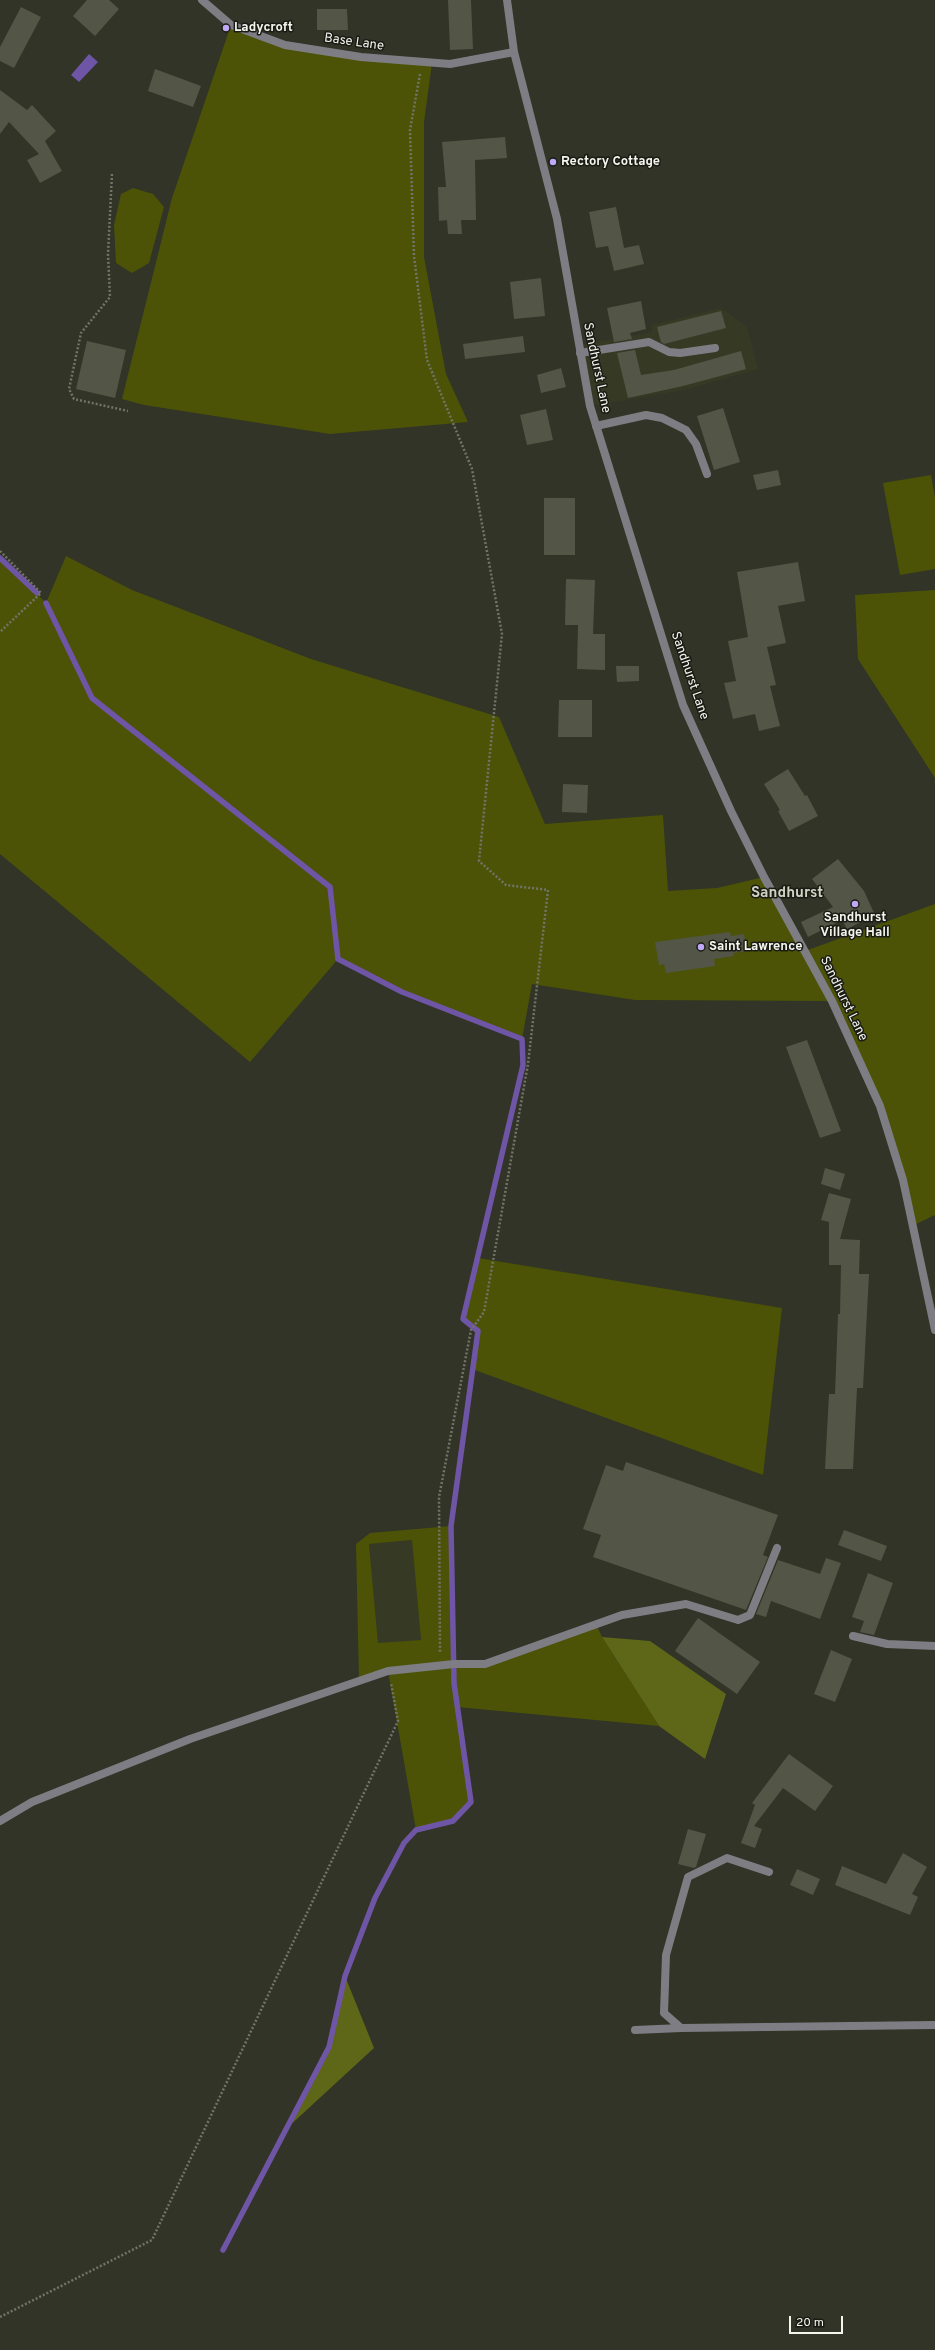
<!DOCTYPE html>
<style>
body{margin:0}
#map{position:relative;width:935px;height:2350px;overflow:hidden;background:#313426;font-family:Overpass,sans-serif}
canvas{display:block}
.scale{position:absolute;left:789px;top:2316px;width:54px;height:18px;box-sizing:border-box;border:2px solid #f4f6ed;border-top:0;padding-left:5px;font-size:12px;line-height:14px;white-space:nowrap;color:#f4f6ed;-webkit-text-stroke:3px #1a1b14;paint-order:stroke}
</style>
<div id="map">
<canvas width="935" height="2350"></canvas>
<div class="scale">20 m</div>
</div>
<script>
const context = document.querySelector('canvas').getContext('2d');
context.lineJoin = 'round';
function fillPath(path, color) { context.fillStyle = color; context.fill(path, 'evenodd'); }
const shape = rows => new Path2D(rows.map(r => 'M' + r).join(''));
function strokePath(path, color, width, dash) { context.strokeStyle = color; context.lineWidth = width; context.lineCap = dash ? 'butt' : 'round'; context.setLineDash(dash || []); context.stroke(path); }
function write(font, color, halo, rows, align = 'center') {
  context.font = font + ' Overpass,sans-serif'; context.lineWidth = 3; context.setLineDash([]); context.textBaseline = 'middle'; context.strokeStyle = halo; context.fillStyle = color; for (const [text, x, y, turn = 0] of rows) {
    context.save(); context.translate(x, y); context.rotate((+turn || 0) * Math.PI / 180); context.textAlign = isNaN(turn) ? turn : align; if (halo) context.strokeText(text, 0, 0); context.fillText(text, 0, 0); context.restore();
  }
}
fillPath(shape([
 [721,308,747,327,758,369,684,390,590,406,578,345,652,332,652,325],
 [412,1540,421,1640,378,1644,369,1544]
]), '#363a25');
fillPath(shape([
 [231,25,285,45,432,63,424,122,424,257,446,374,468,422,330,434,144,405,122,399,172,198],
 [133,188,153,194,164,207,149,263,132,273,116,263,114,225,121,194],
 [931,475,935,497,935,569,900,575,883,483],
 [66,556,132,590,311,659,499,717,545,824,663,815,668,891,717,888,764,877,805,951,935,904,935,1215,914,1225,880,1106,832,1001,635,1000,532,984,522,1039,402,992,338,959,250,1062,0,854,0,558,46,603],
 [935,590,935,778,858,659,855,595],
 [478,1258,782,1308,763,1475,472,1369,478,1331,463,1319],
 [451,1526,454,1664,485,1664,596,1624,602,1637,659,1726,457,1707,471,1802,453,1821,416,1830,388,1671,359,1681,356,1544,370,1533],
 [412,1540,421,1640,378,1643,369,1544]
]), '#4c5307');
fillPath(shape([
 [602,1637,650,1641,726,1694,705,1759,659,1726],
 [345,1976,374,2048,286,2129,329,2047]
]), '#5e6618');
fillPath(shape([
 [89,54,98,62,79,82,71,75]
]), '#6f55a5');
strokePath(shape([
 [0,558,37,593],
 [46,603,92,698,330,887,338,959,402,992,522,1039,523,1065,463,1319,478,1331,451,1526,454,1683,471,1802,453,1821,416,1830,404,1843,375,1898,345,1976,329,2047,223,2250]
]), '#6f55a5', 5.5);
fillPath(shape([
 [87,0,109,0,119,9,95,36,73,16],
 [448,0,471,0,473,49,450,50],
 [21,7,41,17,14,68,0,61,0,47],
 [317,9,347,9,348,30,317,30],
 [155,69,201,86,193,107,148,91],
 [0,90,27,110,32,105,56,131,45,141,62,171,40,183,27,160,39,154,9,122,0,134],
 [505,137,507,158,475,160,476,220,461,220,462,234,448,234,447,220,439,221,438,187,446,187,442,142],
 [616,207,624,248,639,245,644,264,614,271,608,246,596,248,589,212],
 [541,278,545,316,514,319,510,282],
 [641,301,646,329,630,333,632,339,614,342,607,308],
 [721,311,726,328,664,344,661,342,657,327],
 [523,336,525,352,465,359,463,344],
 [87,341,126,350,115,398,76,389],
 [635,350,641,375,674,370,741,351,746,369,683,386,628,398,617,353],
 [561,368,566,387,541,393,537,375],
 [723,408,740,462,714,470,697,416],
 [546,409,553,440,527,445,520,415],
 [778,470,781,485,757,490,753,475],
 [544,498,575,498,575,555,544,555],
 [798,562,805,601,778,606,786,643,767,647,776,685,770,686,780,726,759,731,755,714,733,719,724,683,736,681,728,641,748,637,737,572],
 [566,579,595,580,593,634,605,634,605,670,577,669,578,625,565,625],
 [616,666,639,666,639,681,617,682],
 [559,700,592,700,592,737,558,737],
 [788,769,805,796,807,795,818,816,789,831,778,811,780,810,764,784],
 [563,784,588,785,587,813,562,812],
 [838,859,864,891,875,915,847,929,842,920,808,937,801,922,833,907,812,879],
 [730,932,731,936,744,934,747,951,733,953,734,956,714,959,715,966,666,973,664,964,659,965,655,942],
 [807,1040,841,1131,820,1138,786,1047],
 [825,1168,845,1174,840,1190,821,1184],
 [829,1193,851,1199,840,1239,860,1240,859,1274,869,1274,863,1388,857,1388,853,1469,825,1469,829,1394,835,1394,838,1314,840,1314,841,1265,829,1265,829,1222,821,1220],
 [626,1462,778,1515,763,1555,768,1557,746,1610,593,1557,601,1535,583,1529,606,1465,623,1471],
 [844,1530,887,1546,881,1561,838,1545],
 [826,1558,841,1563,820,1619,771,1601,766,1617,756,1614,778,1560,820,1574],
 [868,1573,893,1583,874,1635,860,1632,864,1621,852,1617],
 [698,1618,760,1662,737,1694,675,1651],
 [831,1650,852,1659,835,1702,814,1694],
 [789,1754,833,1786,815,1811,783,1788,754,1826,762,1829,755,1848,741,1843,755,1805,752,1803],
 [688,1829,706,1834,696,1867,694,1868,678,1864],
 [903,1853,927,1867,912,1894,918,1897,910,1915,835,1885,842,1866,886,1884],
 [797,1869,820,1879,813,1895,790,1885]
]), '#535647');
strokePath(shape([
 [420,74,410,130,414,256,427,360,472,469,502,634,479,861,506,885,548,890,528,1064,484,1312,471,1330,439,1497,440,1653],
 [112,174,108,254,110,297,81,333,69,389,74,399,128,411],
 [0,551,41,593,0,632],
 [0,2317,152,2240,398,1721,391,1683]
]), '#717467', 2.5, [2, 2]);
strokePath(shape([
 [580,353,649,342,669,352,680,353,715,348],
 [596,426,646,415,662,418,686,430,696,444,707,474],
 [853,1636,887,1644,935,1646],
 [0,1821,32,1802,190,1739,388,1671,454,1664,485,1664,622,1615,686,1604,738,1620,750,1615,777,1548],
 [769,1872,727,1858,688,1877,666,1955,664,2013,681,2028,935,2025],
 [635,2030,681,2028]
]), '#7e7d84', 8);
strokePath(shape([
 [202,0,231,25,285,45,361,57,450,64,514,52],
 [507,0,514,52,557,219,590,406,683,705,731,811,764,877,832,1001,880,1106,903,1180,935,1330]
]), '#7e7d84', 8);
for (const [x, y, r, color] of [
 [226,28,4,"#bea9f5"],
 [553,162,4,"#bea9f5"],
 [855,904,4,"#bea9f5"],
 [701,947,4,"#bea9f5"]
]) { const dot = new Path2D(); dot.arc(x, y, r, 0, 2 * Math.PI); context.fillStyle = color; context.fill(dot); strokePath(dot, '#1a1b14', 1.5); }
write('bold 13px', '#f4f6ed', '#1a1b14', [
 ["Ladycroft",234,28],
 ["Rectory Cottage",561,162],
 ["Sandhurst",855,918,"center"],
 ["Village Hall",855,933,"center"],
 ["Saint Lawrence",709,947]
], 'left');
write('13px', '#f4f6ed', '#1a1b14', [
 ["Base Lane",354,43,8],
 ["Sandhurst Lane",596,368,78],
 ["Sandhurst Lane",689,676,71],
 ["Sandhurst Lane",843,999,64]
]);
write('bold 15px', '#d0d3c2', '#1a1b14', [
 ["Sandhurst",787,894]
]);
</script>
